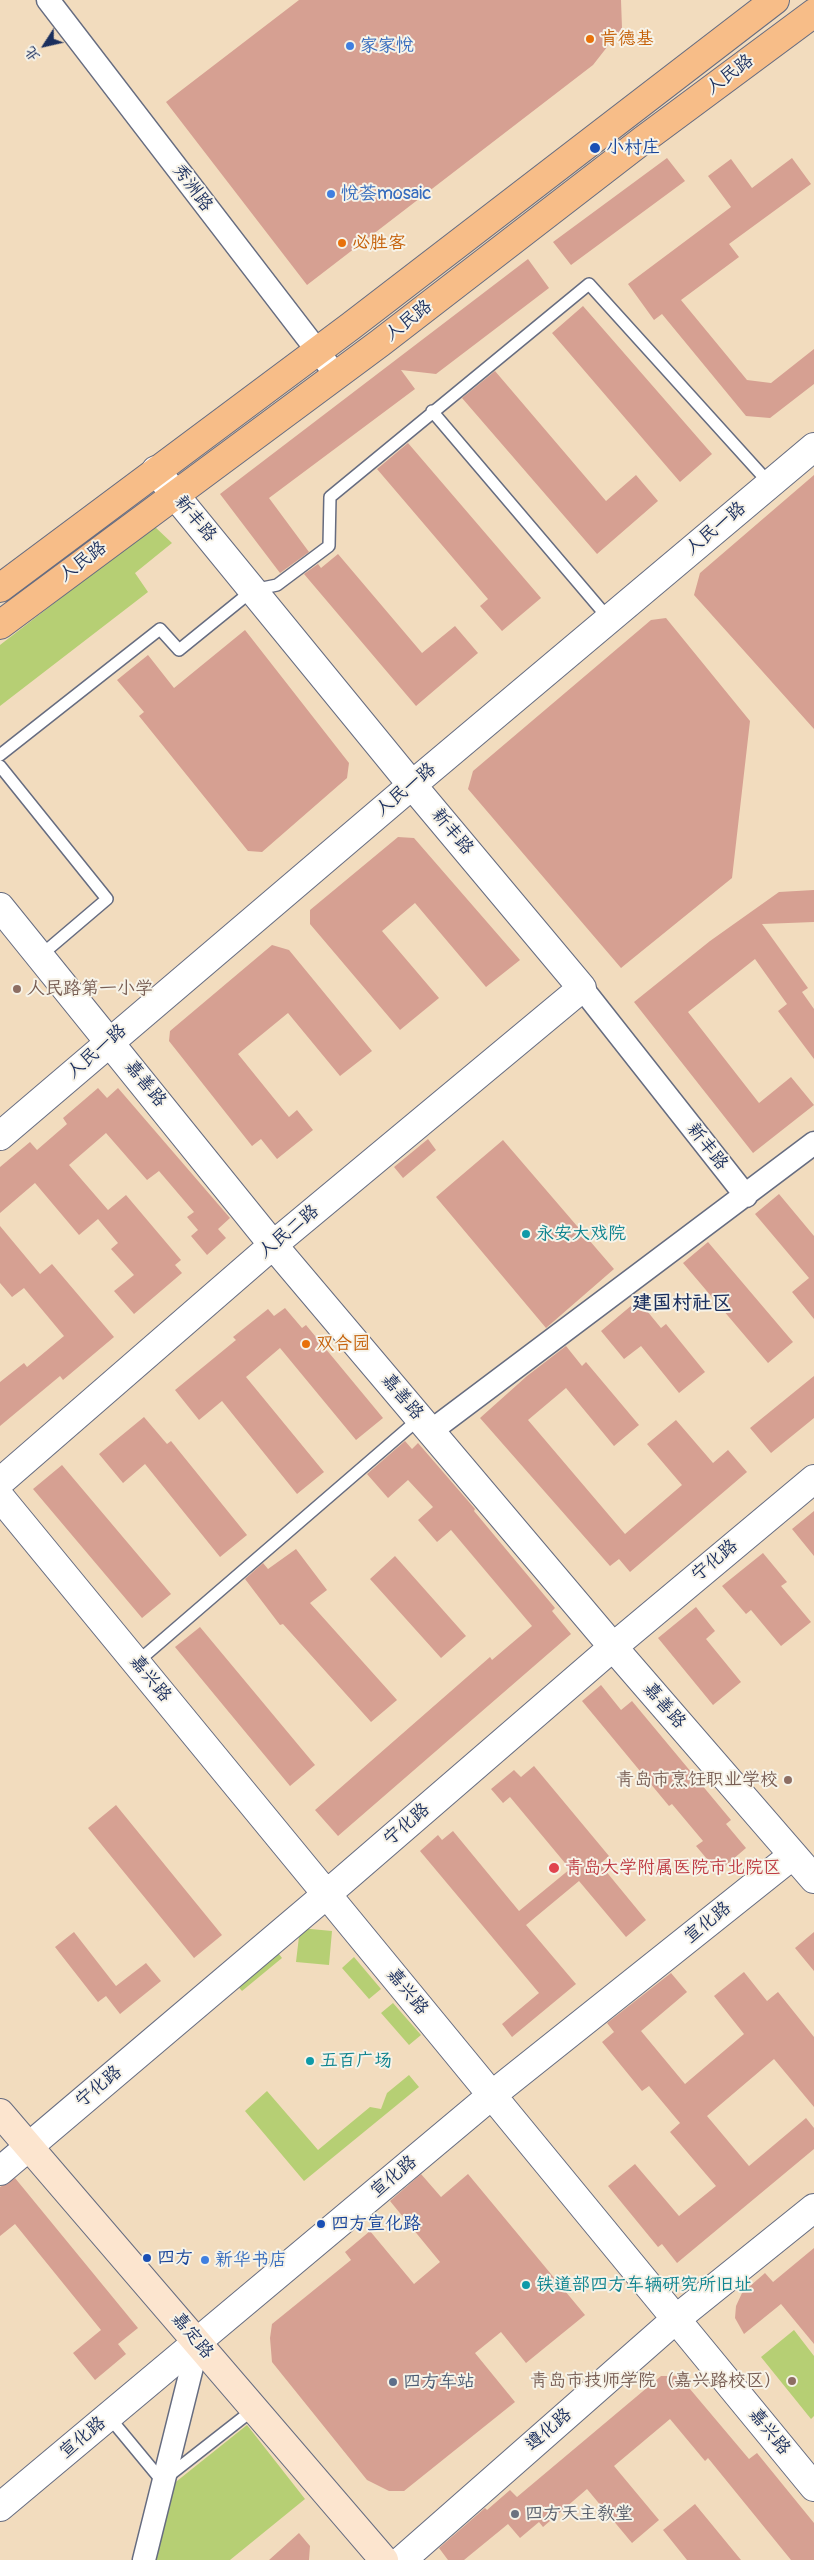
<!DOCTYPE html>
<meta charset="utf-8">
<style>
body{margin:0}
#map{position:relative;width:814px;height:2560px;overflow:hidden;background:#f2dcbe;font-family:Pangolin,"LXGW WenKai TC",sans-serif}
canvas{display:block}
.north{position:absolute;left:20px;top:20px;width:50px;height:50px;-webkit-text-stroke:4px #f7f3e8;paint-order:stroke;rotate:235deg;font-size:14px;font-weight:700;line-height:20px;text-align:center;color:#1b2f5e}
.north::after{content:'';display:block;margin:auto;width:18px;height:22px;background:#1b2f5e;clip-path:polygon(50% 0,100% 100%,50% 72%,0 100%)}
</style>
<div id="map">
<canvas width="814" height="2560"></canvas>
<div class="north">北</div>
</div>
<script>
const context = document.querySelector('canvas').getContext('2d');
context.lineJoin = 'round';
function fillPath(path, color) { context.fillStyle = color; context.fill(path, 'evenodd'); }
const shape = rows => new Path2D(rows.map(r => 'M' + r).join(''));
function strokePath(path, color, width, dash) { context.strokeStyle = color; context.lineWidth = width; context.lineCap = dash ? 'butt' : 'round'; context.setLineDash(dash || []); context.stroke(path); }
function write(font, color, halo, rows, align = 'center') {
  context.font = font + ' Pangolin,"LXGW WenKai TC",sans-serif'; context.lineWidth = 4; context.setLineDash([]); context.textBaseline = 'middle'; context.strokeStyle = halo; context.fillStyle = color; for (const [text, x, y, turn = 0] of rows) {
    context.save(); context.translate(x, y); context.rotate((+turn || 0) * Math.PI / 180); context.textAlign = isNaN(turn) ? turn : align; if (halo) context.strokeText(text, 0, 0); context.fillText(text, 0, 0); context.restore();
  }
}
fillPath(shape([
 [154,526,172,543,135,573,148,592,0,706,0,645],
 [300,1928,332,1931,329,1965,296,1962],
 [275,1949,282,1958,242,1991,235,1983],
 [354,1957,381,1989,369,1999,342,1968],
 [393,2003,421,2035,409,2045,381,2013],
 [409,2075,419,2087,304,2181,245,2111,267,2091,318,2150,370,2107,381,2109,387,2093],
 [794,2330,814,2356,814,2416,811,2419,761,2357],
 [247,2425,305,2499,230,2560,155,2560,172,2485]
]), '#b6cf74');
fillPath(shape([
 [299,0,621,0,622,28,593,65,307,285,166,102],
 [667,158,685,181,571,265,553,242],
 [792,158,811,184,729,244,739,257,681,300,747,380,771,383,814,349,814,384,770,418,746,416,662,314,654,320,628,284,731,207,708,176,731,159,752,188],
 [528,259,549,288,436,374,401,370,415,389,269,498,309,552,280,573,220,494],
 [583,306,712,454,680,482,552,333],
 [495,371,606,501,636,475,658,501,597,554,462,398],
 [408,443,541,598,502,631,480,606,488,599,377,469],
 [814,475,814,729,694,595,700,573],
 [338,554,422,653,455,626,478,653,416,706,304,574,318,564,321,568],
 [666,618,750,721,732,878,621,968,468,789,473,771,651,620],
 [245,630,349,763,347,778,262,852,248,851,139,716,144,712,117,680,148,655,174,688],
 [398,837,414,838,520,960,486,987,415,903,382,931,439,998,400,1030,310,924,310,910],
 [814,890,814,922,762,924,808,988,802,992,814,1009,814,1059,778,1011,787,1004,755,959,688,1012,759,1103,791,1077,814,1105,753,1153,634,1002,710,941,779,892],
 [272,945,289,950,372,1051,340,1076,288,1013,238,1054,289,1117,297,1110,313,1130,277,1159,261,1139,252,1146,169,1041,170,1031],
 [98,1088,107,1098,118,1088,230,1218,218,1229,226,1238,207,1255,191,1236,198,1230,187,1217,194,1212,159,1171,147,1180,106,1133,69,1165,108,1210,126,1195,181,1260,175,1265,182,1273,134,1314,114,1291,134,1275,111,1249,118,1243,98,1219,79,1235,35,1183,0,1213,0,1167,30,1142,37,1150,67,1124,63,1118],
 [428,1139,436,1150,403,1178,394,1167],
 [503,1140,614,1269,546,1328,436,1197],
 [779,1194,814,1236,814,1319,792,1292,809,1278,755,1214],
 [0,1226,40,1274,52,1264,114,1337,63,1380,60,1376,0,1426,0,1382,24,1363,27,1367,64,1336,24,1288,12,1297,0,1283],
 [708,1242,793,1342,768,1363,683,1263],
 [638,1300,661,1328,666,1324,705,1372,679,1393,641,1346,624,1359,601,1331],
 [285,1308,302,1328,306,1325,383,1418,356,1440,280,1348,246,1377,324,1472,297,1494,222,1401,199,1420,175,1390,236,1340,233,1337,268,1309,274,1316],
 [566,1346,582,1366,586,1362,639,1425,614,1446,566,1388,528,1420,625,1534,682,1485,647,1444,676,1420,713,1463,728,1450,747,1472,630,1572,619,1559,610,1566,480,1418,527,1376],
 [814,1376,814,1418,771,1453,750,1428],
 [144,1417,167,1444,171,1441,247,1535,220,1557,145,1464,123,1483,99,1454],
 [405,1441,412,1449,418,1443,475,1509,474,1511,555,1608,552,1611,571,1634,338,1836,315,1810,490,1657,492,1660,532,1626,451,1530,437,1542,418,1520,433,1507,408,1480,388,1498,367,1474],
 [62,1465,171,1594,142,1618,33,1489],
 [814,1511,814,1556,792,1529],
 [296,1549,327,1590,310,1603,397,1700,371,1722,283,1624,280,1625,245,1579,263,1563,268,1569],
 [763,1553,787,1582,781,1586,811,1622,781,1646,751,1610,746,1614,722,1586],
 [395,1556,466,1636,441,1658,370,1579],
 [696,1607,715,1631,706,1639,741,1682,713,1705,658,1638],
 [200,1627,315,1765,290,1786,175,1647],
 [601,1685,621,1710,632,1701,731,1820,726,1824,746,1848,718,1872,696,1846,703,1841,672,1804,669,1806,582,1701],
 [534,1766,609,1856,600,1864,646,1920,626,1937,579,1881,526,1925,576,1984,512,2037,502,2024,539,1993,420,1851,438,1835,442,1840,453,1831,519,1911,570,1869,510,1797,503,1803,491,1789,514,1770,521,1777],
 [116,1805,222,1935,194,1958,88,1828],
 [74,1932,116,1986,146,1963,161,1981,120,2014,106,1996,98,2002,55,1947],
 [814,1932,814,1971,795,1948],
 [744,1972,767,2001,778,1992,814,2037,814,2107,774,2059,707,2116,749,2166,806,2118,814,2128,814,2149,677,2263,662,2244,658,2247,608,2186,635,2164,679,2216,716,2186,670,2132,680,2123,649,2086,642,2091,602,2042,614,2032,607,2023,671,1973,687,1992,641,2031,685,2084,744,2034,714,1996],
 [421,2174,441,2197,468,2174,585,2315,526,2363,501,2332,475,2353,515,2402,404,2491,389,2491,367,2480,272,2362,270,2338,272,2324,351,2260,345,2252,370,2231,414,2284,440,2262,390,2201],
 [15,2178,138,2328,118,2344,126,2354,95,2380,73,2353,101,2330,15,2224,0,2236,0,2187],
 [814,2248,814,2344,781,2304,744,2334,735,2318,736,2306,742,2293,765,2273,773,2282],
 [661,2376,679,2376,749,2459,757,2453,814,2523,814,2560,791,2560,708,2458,705,2461,670,2419,614,2466,659,2520,632,2543,587,2489,543,2527,539,2522,520,2538,508,2524,464,2560,448,2560,439,2548,485,2508,487,2510,510,2490,517,2497],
 [695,2504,741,2560,687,2560,663,2530],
 [299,2533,310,2546,309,2560,269,2560]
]), '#d6a092');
const service = shape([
 [432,411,609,619],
 [0,755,160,629,179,650,253,590,277,585,329,546,330,497,589,284,770,484],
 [0,766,107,899,40,956],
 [136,1663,420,1418],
 [109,2417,162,2481,254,2409]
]);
const minor = shape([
 [48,0,336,375],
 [582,988,746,1196],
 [431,1431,814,1143],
 [144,2560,198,2343]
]);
const tertiary = shape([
 [0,907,273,1245,613,1647,814,1879],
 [0,1136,412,785,814,447],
 [0,1482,273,1245,582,988,412,785,174,494,156,470],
 [0,1497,814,2487],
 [0,2171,327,1894,613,1647,814,1479],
 [0,2507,492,2095,793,1855],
 [402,2560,676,2319,814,2208]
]);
const secondary = shape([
 [0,2113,384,2560]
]);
const primary = shape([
 [0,588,351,326,775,0],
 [0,625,380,343,643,140,814,13]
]);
strokePath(service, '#666c80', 14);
strokePath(minor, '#666c80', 25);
strokePath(tertiary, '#666c80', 30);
strokePath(secondary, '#666c80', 30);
strokePath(primary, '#666c80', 30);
strokePath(service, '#fff', 11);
strokePath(minor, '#fff', 22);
strokePath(tertiary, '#fff', 28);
strokePath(secondary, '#fce5cf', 28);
strokePath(primary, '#f7bd88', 28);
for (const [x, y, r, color] of [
 [590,39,5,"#e8710a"],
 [350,46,5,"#3f7fe0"],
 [595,148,6,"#1a4fb4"],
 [331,194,5,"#3f7fe0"],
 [342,243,5,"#e8710a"],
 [17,989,5,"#8d6e63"],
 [526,1234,5,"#0f9aa8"],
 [306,1344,5,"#e8710a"],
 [788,1780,5,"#8d6e63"],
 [554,1868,6,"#e0444e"],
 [310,2061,5,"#0f9aa8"],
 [321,2224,5,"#1a4fb4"],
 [147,2258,5,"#1a4fb4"],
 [205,2260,5,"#3f7fe0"],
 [526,2285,5,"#0f9aa8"],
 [792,2381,5,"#8d6e63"],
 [393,2382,5,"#5c6f8a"],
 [515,2514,5,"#6b7280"]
]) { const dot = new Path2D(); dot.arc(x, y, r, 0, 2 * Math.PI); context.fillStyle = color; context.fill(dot); strokePath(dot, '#f7f3e8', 2); }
write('18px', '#c56008', '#f7f3e8', [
 ["肯德基",600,39],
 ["必胜客",352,243],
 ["双合园",316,1344]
], 'left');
write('18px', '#366cbe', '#f7f3e8', [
 ["家家悦",360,46],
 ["悦荟mosaic",341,194],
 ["新华书店",215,2260]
], 'left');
write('18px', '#1b2f5e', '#f7f3e8', [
 ["人民路",730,75,-37],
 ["秀洲路",192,188,53],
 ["人民路",409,321,-38],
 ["新丰路",195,519,50],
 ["人民一路",716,529,-40],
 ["人民路",83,562,-37],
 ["人民一路",406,790,-40],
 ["新丰路",452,832,50],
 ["人民一路",97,1052,-41],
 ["嘉善路",145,1084,51],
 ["新丰路",707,1147,52],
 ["人民二路",289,1232,-40],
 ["嘉善路",402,1397,50],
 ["宁化路",715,1561,-40],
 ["嘉兴路",150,1679,51],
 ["嘉善路",664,1706,49],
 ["宁化路",407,1825,-41],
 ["宣化路",708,1923,-39],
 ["嘉兴路",407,1992,51],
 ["宁化路",99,2087,-40],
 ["宣化路",394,2177,-40],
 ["嘉定路",192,2336,50],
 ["遵化路",549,2430,-41],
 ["嘉兴路",769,2432,51],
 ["宣化路",83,2438,-40]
]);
write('18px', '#164399', '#f7f3e8', [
 ["小村庄",606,148],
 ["四方宣化路",331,2224],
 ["四方",157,2258]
], 'left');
write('18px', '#785e54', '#f7f3e8', [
 ["人民路第一小学",27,989,"left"],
 ["青岛市烹饪职业学校",778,1780],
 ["青岛市技师学院（嘉兴路校区）",782,2381]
], 'right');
write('18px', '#0d838f', '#f7f3e8', [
 ["永安大戏院",536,1234],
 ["五百广场",320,2061],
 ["铁道部四方车辆研究所旧址",536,2285]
], 'left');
write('18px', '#be3a42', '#f7f3e8', [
 ["青岛大学附属医院市北院区",565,1868]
], 'left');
write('18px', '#4e5e75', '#f7f3e8', [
 ["四方车站",403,2382]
], 'left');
write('18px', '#5b616d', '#f7f3e8', [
 ["四方天主教堂",525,2514]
], 'left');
write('bold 20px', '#1b2f5e', '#f7f3e8', [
 ["建国村社区",682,1304]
]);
</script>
